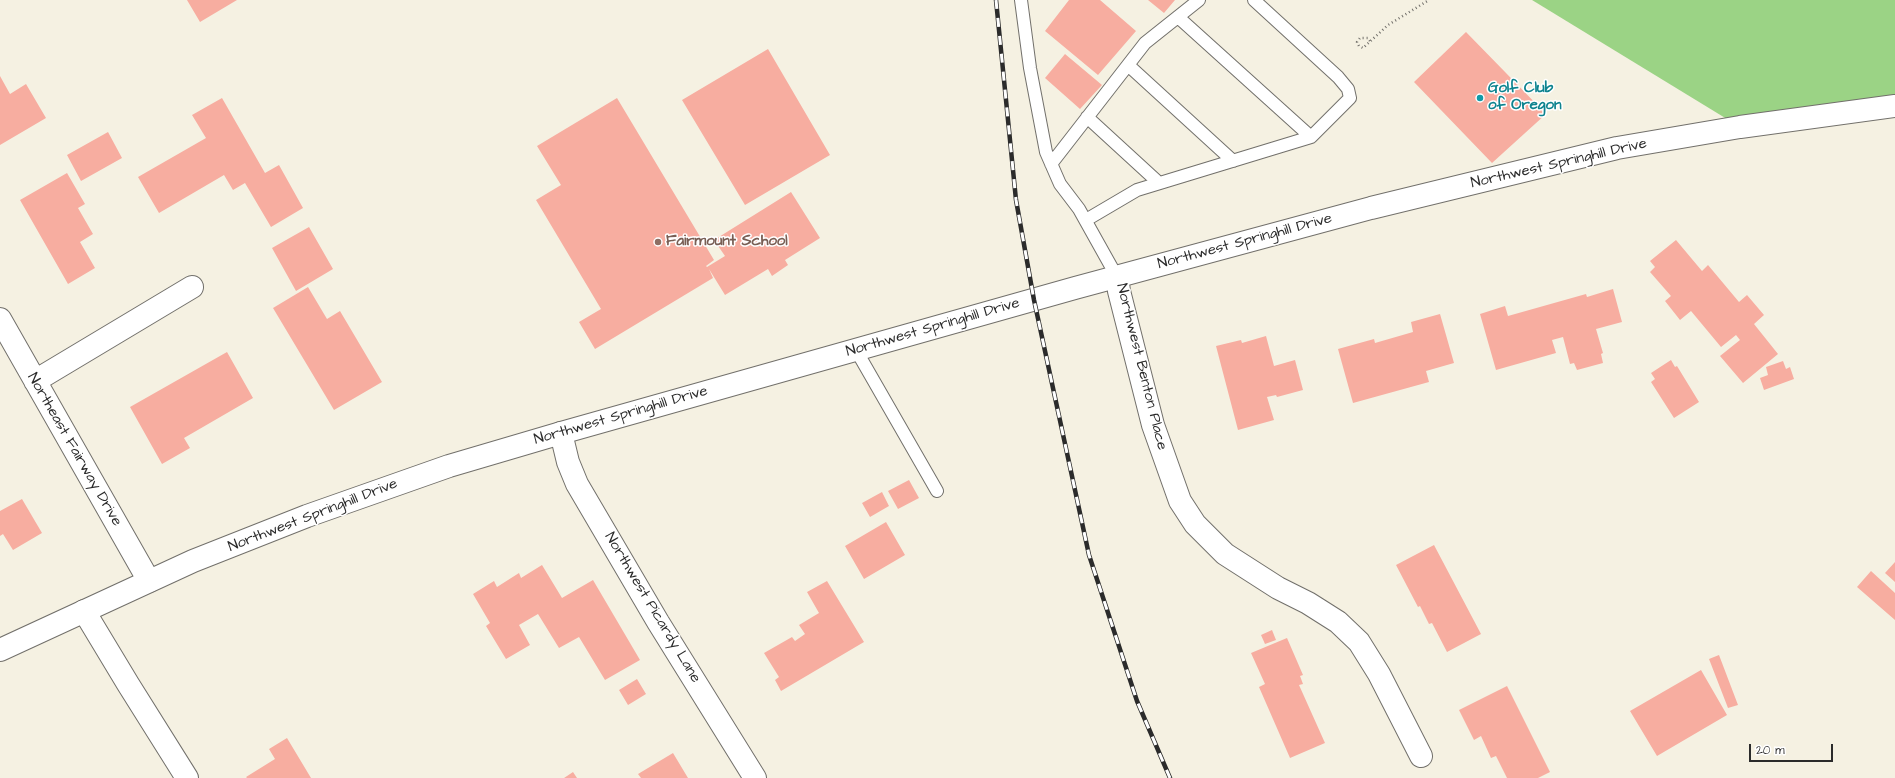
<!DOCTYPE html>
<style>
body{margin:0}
#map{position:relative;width:1895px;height:778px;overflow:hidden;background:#f5f1e2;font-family:"Architects Daughter",sans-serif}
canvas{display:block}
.scale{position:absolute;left:1749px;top:744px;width:84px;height:18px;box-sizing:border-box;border:2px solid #2b2b2b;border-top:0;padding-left:5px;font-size:12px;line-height:14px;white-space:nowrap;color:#2b2b2b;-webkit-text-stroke:3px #fff;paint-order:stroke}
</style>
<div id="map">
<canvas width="1895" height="778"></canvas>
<div class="scale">20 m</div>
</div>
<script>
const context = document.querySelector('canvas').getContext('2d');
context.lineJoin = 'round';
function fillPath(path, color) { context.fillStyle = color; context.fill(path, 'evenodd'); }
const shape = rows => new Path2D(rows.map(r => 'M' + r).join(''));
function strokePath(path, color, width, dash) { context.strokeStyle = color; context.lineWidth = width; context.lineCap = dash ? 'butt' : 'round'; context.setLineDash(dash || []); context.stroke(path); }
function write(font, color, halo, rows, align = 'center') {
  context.font = font + ' "Architects Daughter",sans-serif'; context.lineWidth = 3; context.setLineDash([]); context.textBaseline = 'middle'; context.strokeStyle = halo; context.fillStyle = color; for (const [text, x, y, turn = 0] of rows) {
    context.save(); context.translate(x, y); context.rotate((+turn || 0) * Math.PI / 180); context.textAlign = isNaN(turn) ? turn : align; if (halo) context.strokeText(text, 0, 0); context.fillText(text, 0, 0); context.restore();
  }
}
fillPath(shape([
 [1532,0,1895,0,1895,111,1740,127]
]), '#9bd385');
fillPath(shape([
 [187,0,237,0,200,22],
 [1069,0,1100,0,1136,31,1098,75,1045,31],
 [1148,0,1175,0,1164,13],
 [1466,32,1546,114,1492,163,1414,82],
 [768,49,830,155,745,205,682,100],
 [1065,54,1102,85,1080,109,1045,78],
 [0,76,10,94,26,84,46,118,0,145],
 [222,98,265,173,279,165,303,208,271,227,245,183,233,190,224,175,159,213,138,177,206,138,192,115],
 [617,98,714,260,706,266,707,267,725,256,714,240,791,192,820,238,785,260,788,265,772,276,768,269,725,295,709,269,713,278,595,349,579,322,601,309,536,200,561,185,537,146],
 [108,132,122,158,81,181,67,155],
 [67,173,85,204,78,208,93,234,80,242,95,268,68,284,20,200],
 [309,227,333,269,296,291,272,248],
 [1676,240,1702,271,1708,265,1739,302,1747,295,1764,315,1754,324,1778,354,1743,383,1720,356,1740,340,1736,335,1721,347,1691,311,1680,320,1665,301,1671,296,1650,272,1655,267,1650,261],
 [308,287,327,319,340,311,382,382,334,410,273,308],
 [1613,289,1622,322,1596,329,1603,353,1601,354,1603,363,1577,370,1574,363,1570,364,1563,337,1552,340,1556,353,1496,370,1480,314,1505,306,1508,316,1586,294,1587,297],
 [1440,314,1454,363,1426,371,1429,382,1353,403,1338,349,1374,339,1375,343,1413,332,1411,322],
 [1266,336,1274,366,1295,360,1303,390,1277,397,1276,395,1267,397,1274,420,1238,430,1216,346,1241,340,1242,343],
 [227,352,253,398,184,438,190,448,162,464,130,407],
 [1671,360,1675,367,1677,366,1699,402,1674,418,1651,382,1655,379,1651,373],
 [1783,361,1786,369,1790,367,1794,379,1764,390,1760,378,1768,375,1766,367],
 [909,480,919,498,898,509,888,491],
 [882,492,889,506,870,517,862,503],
 [22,499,42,533,13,550,3,534,0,536,0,511],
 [886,522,905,555,864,579,845,546],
 [1434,545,1481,634,1447,652,1432,623,1429,624,1420,606,1418,607,1396,565],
 [1895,562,1895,582,1885,573],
 [542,565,562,598,593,580,640,660,605,680,579,637,559,648,538,614,519,625,530,645,506,659,486,626,490,623,473,594,494,581,497,587,519,573,521,578],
 [1871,571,1895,593,1895,620,1857,587],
 [827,581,864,642,781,691,775,680,779,677,764,653,792,637,795,641,805,634,799,625,819,613,807,592],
 [1272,630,1276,640,1265,644,1261,635],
 [1287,638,1303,675,1300,676,1303,684,1299,685,1325,743,1290,758,1259,687,1265,684,1251,653],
 [1719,655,1738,705,1728,708,1709,659],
 [1701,670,1727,715,1657,756,1630,711],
 [637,679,646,694,628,705,619,690],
 [1507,686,1550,772,1538,778,1507,778,1496,756,1491,758,1481,736,1474,740,1459,710],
 [287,738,311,778,247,778,246,777,275,759,269,749],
 [673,753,688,778,641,778,638,774],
 [573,772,577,778,564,778]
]), '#f7ada0');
const service = shape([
 [1021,0,1030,68,1046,152,1060,184,1079,209,1117,277],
 [1178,17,1311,137],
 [1128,65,1233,161],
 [1087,117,1159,183],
 [1051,164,1145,43,1199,0],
 [1086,220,1137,190,1311,137,1350,98,1348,89,1338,77,1254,0],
 [856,350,937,491]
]);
const minor = shape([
 [1117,277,1119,291,1153,425,1180,501,1195,524,1225,554,1278,588,1308,603,1338,622,1359,642,1379,674,1421,756],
 [0,319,149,581],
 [35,381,192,287],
 [561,433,568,462,577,484,658,622,755,778],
 [84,611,128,684,187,778]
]);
const primary = shape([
 [0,650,193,561,307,516,449,466,561,433,1075,288,1371,208,1617,148,1740,127,1895,106]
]);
strokePath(service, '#72706b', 14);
strokePath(minor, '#72706b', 24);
strokePath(primary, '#72706b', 24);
strokePath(shape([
 [1370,41,1368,38,1360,38,1357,42,1359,46,1363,48,1388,25,1429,0]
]), '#72706b', 2.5, [1, 3]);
strokePath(service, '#fff', 12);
strokePath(minor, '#fff', 22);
strokePath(primary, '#fff', 22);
const rail = shape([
 [996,0,1016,200,1034,300,1089,555,1137,701,1170,778]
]);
strokePath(rail, '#2b2b2b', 4.5);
strokePath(rail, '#fff', 3, [9]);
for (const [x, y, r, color] of [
 [1480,98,4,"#0f9aa8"],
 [658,242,4,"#8d6e63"]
]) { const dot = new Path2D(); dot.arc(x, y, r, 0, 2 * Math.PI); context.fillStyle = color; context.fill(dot); strokePath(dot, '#fff', 1.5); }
write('bold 15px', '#0d838f', '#fff', [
 ["Golf Club",1488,89],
 ["of Oregon",1488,106]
], 'left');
write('15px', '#2b2b2b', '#fff', [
 ["Northwest Springhill Drive",1559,164,-13],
 ["Northwest Springhill Drive",1245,242,-15],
 ["Northwest Springhill Drive",933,328,-16],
 ["Northwest Benton Place",1141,367,76],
 ["Northwest Springhill Drive",621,416,-16],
 ["Northeast Fairway Drive",74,450,60],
 ["Northwest Springhill Drive",313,516,-21],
 ["Northwest Picardy Lane",652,608,59]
]);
write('bold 15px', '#785e54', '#fff', [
 ["Fairmount School",666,242]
], 'left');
</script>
